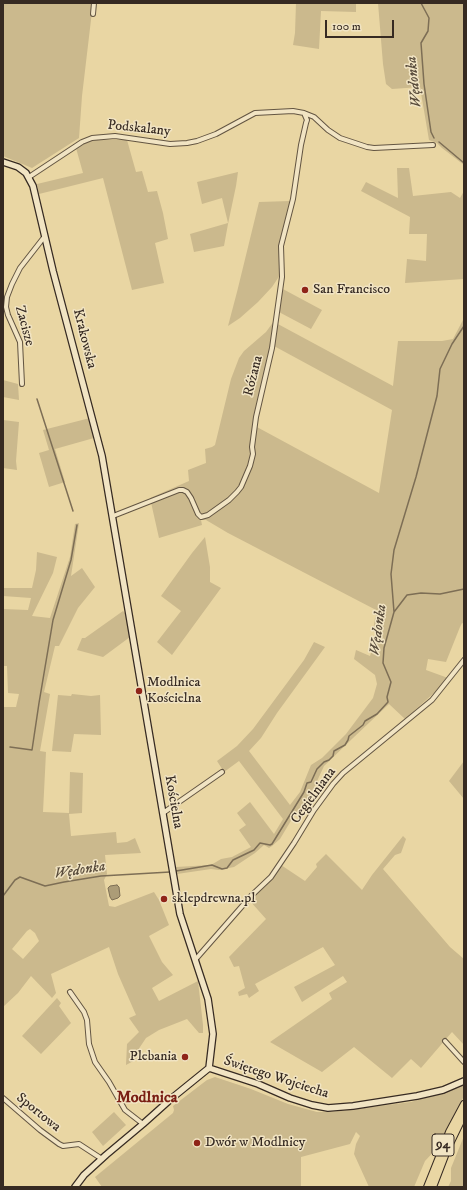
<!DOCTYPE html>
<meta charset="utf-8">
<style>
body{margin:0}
#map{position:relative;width:467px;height:1190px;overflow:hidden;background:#e9d6a3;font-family:"IM FELL DW Pica",serif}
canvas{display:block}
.frame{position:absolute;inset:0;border:4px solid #362a22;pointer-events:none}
.scale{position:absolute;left:325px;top:20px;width:69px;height:18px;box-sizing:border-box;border:2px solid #362a22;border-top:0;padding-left:5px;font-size:12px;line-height:14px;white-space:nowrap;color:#362a22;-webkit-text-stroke:3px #f1e4c3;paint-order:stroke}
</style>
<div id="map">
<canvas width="467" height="1190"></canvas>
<div class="frame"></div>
<div class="scale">100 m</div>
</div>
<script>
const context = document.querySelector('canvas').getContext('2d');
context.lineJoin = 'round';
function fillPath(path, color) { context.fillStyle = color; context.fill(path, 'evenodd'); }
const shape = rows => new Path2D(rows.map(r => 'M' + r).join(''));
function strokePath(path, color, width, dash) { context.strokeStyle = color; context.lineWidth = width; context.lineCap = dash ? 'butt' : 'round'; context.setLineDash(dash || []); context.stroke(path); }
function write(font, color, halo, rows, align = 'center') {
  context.font = font + ' "IM FELL DW Pica",serif'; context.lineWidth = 3; context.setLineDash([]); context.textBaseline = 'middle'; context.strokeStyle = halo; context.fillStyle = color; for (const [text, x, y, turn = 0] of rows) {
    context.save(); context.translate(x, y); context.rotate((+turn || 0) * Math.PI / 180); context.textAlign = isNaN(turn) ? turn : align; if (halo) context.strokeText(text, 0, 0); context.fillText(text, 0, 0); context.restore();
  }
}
fillPath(shape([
 [3,3,93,3,82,96,79,138,32,168,3,156],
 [296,3,356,3,356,12,321,11,319,49,293,45,295,33],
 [378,3,464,3,464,165,442,148,437,143,429,140,420,87,392,89,386,84,383,64],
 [96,140,127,140,136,172,142,171,148,192,157,191,163,213,168,239,155,243,164,283,132,290,103,178,39,194,37,184,83,173,76,148,83,143],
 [397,168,409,168,413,196,451,192,460,198,464,191,464,279,405,283,407,259,426,261,427,234,409,234,410,217,361,191,366,182,398,198],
 [238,172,236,186,228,224,224,246,194,252,190,234,228,223,222,198,202,204,197,182],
 [290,201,280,243,280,275,272,287,258,302,240,318,228,326,237,292,259,202],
 [281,288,322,310,311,329,277,311],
 [464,318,464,624,462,623,460,627,446,662,428,659,426,670,448,678,435,692,405,719,389,704,353,738,324,766,307,803,302,805,292,819,280,839,272,846,269,848,264,845,255,853,234,867,219,870,211,869,177,874,176,867,211,865,221,859,232,857,251,847,239,830,246,825,237,813,250,802,274,834,283,819,239,761,224,772,217,761,237,746,253,729,304,660,314,642,325,647,277,713,261,738,249,751,290,805,300,792,311,765,322,758,346,734,373,698,377,684,375,675,354,659,356,650,370,656,377,634,373,631,375,618,378,611,228,533,206,520,201,520,202,525,159,538,150,498,189,481,188,470,206,463,205,449,212,447,215,445,231,379,239,358,244,351,266,332,274,321,271,347,256,405,253,424,250,452,253,458,255,426,379,493,392,410,274,346,276,323,393,386,398,341,442,341,453,339],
 [3,380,18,384,19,400,3,397],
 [90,418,94,438,55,449,65,482,49,487,39,453,49,450,43,430],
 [3,420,19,422,16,461,17,470,3,468],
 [79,523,71,576,82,568,95,587,78,608,59,646,55,646,44,692,50,694,40,751,46,752,43,812,69,813,70,772,83,773,82,813,69,814,71,836,116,832,117,843,127,842,135,838,141,853,105,855,107,874,104,880,109,906,115,907,154,892,159,900,169,925,149,936,162,962,173,975,152,988,159,1001,198,981,203,1025,203,1033,199,1033,187,1019,159,1030,146,1038,136,1053,137,1059,126,1065,127,1044,139,1032,129,1018,136,1015,118,974,109,947,51,974,56,993,52,998,31,976,18,993,3,1007,3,707,16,707,19,694,8,693,7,666,3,666,3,609,28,610,31,598,3,596,3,588,32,588,36,570,37,552,57,557,53,573,32,616,50,618,70,557,75,524],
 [30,929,35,933,39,941,23,959,12,949,27,931],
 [205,537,210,567,210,582,221,588,172,655,157,642,181,611,161,596,192,553],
 [123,611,126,614,130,637,103,657,77,650,82,638,85,638],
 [72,694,91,696,100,695,101,735,74,734,71,752,52,751,58,695,71,696],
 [464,761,464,799,449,781],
 [403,836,406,839,401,853,395,855,383,869,450,947,464,959,464,1045,452,1032,421,1068,411,1059,392,1078,354,1047,322,1072,270,1042,332,999,329,993,347,982,343,976,302,1002,294,987,335,965,323,947,255,984,259,991,249,998,247,994,239,996,238,992,245,988,239,966,234,967,229,957,266,919,250,901,272,878,281,865,305,881,317,867,316,864,326,854,362,890,372,875],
 [57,998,61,1003,59,1006,71,1023,41,1054,22,1036],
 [215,1077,251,1089,288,1104,317,1112,333,1112,411,1102,440,1093,464,1084,464,1096,439,1146,425,1161,414,1187,369,1187,354,1154,356,1144,360,1136,356,1132,350,1144,301,1157,301,1187,102,1187,95,1177,173,1113,174,1110,173,1106,207,1080],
 [114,1112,126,1125,103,1146,92,1132],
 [464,1136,464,1187,448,1187,451,1181,451,1168]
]), '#cbb98d');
const water = shape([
 [117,885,119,887,120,896,118,898,112,900,110,897,108,888,110,886,117,885]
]);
fillPath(water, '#ac9c77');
strokePath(water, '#7d6e55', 1);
strokePath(shape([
 [421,3,429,18,428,31,421,43,424,84,431,132,434,138],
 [439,142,464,163],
 [37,399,73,511],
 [394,612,407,595,421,593,440,594,464,589],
 [10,747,32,750,39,703,53,620,71,560,77,525],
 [176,871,212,865,222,869,227,868,233,860,254,850,260,843,270,845,272,844,304,792,307,783,311,782,317,769,324,762,329,760,333,756,334,751,345,745,348,740,349,736,363,725,365,721,377,714,388,702,387,697,391,682,383,663,384,648,394,612,391,574,394,550,416,477,437,396,440,369,452,344,464,326],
 [3,896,15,880,20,877,45,886,64,882,101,876,170,872]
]), '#7d6e55', 1.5);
const street = shape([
 [93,14,94,3],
 [29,177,82,142,92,138,115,136,170,144,187,143,197,141,216,134,255,113,293,111,304,113,314,117,328,130,340,138,367,147,374,148,433,145],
 [22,384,20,342,8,315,6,307,7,297,12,284,20,268,45,236],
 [113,516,179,490,183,490,187,492,191,498,198,514,201,517,208,515,229,500,237,492,241,487,250,466,253,454,252,447,256,417,272,348,282,277,281,246,293,199,301,145,306,123,307,120,304,113],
 [163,813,222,772],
 [195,960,251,896,271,877,294,843,314,810,333,784,343,773,432,700,464,660],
 [70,992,84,1012,87,1020,89,1044,95,1062,109,1082,125,1110,143,1124],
 [445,1041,464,1062],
 [3,1098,40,1130,59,1144,63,1146,79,1144,102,1159]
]);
const secondary = shape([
 [3,162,18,167,26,173,33,186,53,271,102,456,180,914,208,999,213,1034,209,1068],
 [209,1068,258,1084,290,1098,312,1105,328,1108,353,1106,417,1096,443,1090,464,1081],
 [75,1187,84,1175,106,1155,143,1124,172,1098,209,1068]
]);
const primary = shape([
 [427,1187,449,1132,464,1104],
 [433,1187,448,1148,464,1115]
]);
strokePath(street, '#635542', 6);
strokePath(secondary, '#362a22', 8);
strokePath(primary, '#362a22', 8);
strokePath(street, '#f1e4c3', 4);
strokePath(secondary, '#f1e4c3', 5.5);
strokePath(primary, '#e9d6a3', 6);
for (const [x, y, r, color] of [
 [305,290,4,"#8f2418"],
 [139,691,4,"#8f2418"],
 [164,899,4,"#8f2418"],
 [185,1057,4,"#8f2418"],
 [197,1143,4,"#8f2418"]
]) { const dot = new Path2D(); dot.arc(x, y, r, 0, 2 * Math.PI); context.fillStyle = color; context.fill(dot); strokePath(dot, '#f1e4c3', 1.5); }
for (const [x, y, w] of [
 [443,1145,22]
]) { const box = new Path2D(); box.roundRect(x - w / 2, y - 11, w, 22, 3); context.fillStyle = '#f1e4c3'; context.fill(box); strokePath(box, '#362a22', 1); }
write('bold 13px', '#362a22', null, [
 ["94",443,1145]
]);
write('14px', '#362a22', '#f1e4c3', [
 ["Podskalany",139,129,6],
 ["Zacisze",24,326,75],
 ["Krakowska",84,339,76],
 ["Różana",254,376,-76],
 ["Cegielniana",314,796,-54],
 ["Kościelna",173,802,80],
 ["Świętego Wojciecha",276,1078,18],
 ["Sportowa",38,1113,39]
]);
write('14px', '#362a22', '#f1e4c3', [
 ["San Francisco",313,290],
 ["Modlnica",147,683],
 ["Kościelna",147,699],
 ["sklepdrewna.pl",172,899],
 ["Plebania",177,1057,"right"],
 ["Dwór w Modlnicy",205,1143]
], 'left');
write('italic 15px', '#594c3c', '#f1e4c3', [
 ["Wędonka",415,82,-96],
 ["Wędonka",379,630,-82],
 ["Wędonka",80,871,-9]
]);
write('bold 16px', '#7a1f14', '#f1e4c3', [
 ["Modlnica",147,1099]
]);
</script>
